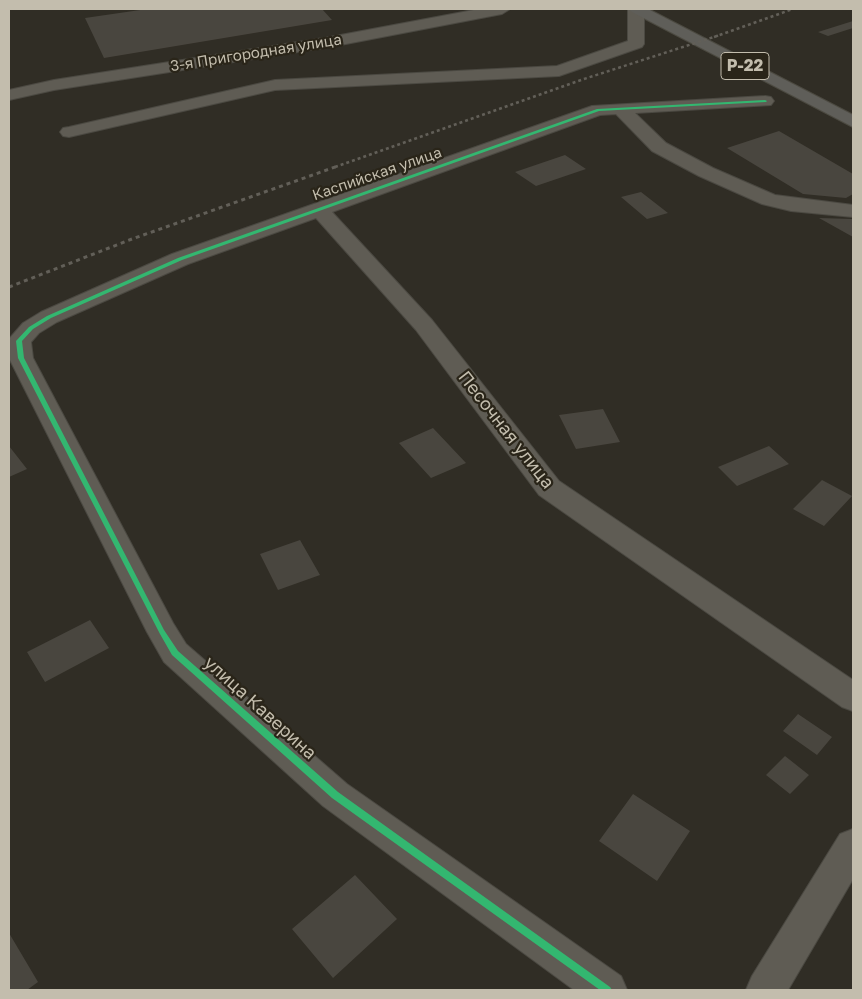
<!DOCTYPE html>
<meta charset="utf-8">
<style>
body{margin:0}
#map{position:relative;width:862px;height:999px;overflow:hidden;background:#302d25;font-family:"Golos Text",sans-serif}
canvas{display:block}
.frame{position:absolute;inset:0;border:10px solid #c3bdad;pointer-events:none}
</style>
<div id="map">
<canvas width="862" height="999"></canvas>
<div class="frame"></div>
</div>
<script>
const context = document.querySelector('canvas').getContext('2d');
context.lineJoin = 'round';
function fillPath(path, color) { context.fillStyle = color; context.fill(path, 'evenodd'); }
const shape = rows => new Path2D(rows.map(r => 'M' + r).join(''));
function strokePath(path, color, width, dash) { context.strokeStyle = color; context.lineWidth = width; context.lineCap = dash ? 'butt' : 'round'; context.setLineDash(dash || []); context.stroke(path); }
function write(font, color, halo, rows, align = 'center') {
  context.font = font + ' "Golos Text",sans-serif'; context.lineWidth = 4.5; context.setLineDash([]); context.textBaseline = 'middle'; context.strokeStyle = halo; context.fillStyle = color; for (const [text, x, y, turn = 0] of rows) {
    context.save(); context.translate(x, y); context.rotate((+turn || 0) * Math.PI / 180); context.textAlign = isNaN(turn) ? turn : align; if (halo) context.strokeText(text, 0, 0); context.fillText(text, 0, 0); context.restore();
  }
}
fillPath(shape([
 [147,9,322,9,332,20,104,58,85,18],
 [853,21,853,28,828,36,818,32],
 [779,131,853,174,853,194,846,198,803,194,727,148],
 [565,155,586,169,536,186,515,172],
 [641,192,668,213,647,219,621,197],
 [819,218,853,219,853,237],
 [603,409,620,442,576,449,559,415],
 [433,428,466,463,431,478,399,443],
 [9,446,27,469,9,477],
 [769,446,789,464,737,486,718,467],
 [822,480,852,496,824,526,793,509],
 [300,540,320,575,278,590,260,554],
 [90,620,109,648,45,682,27,652],
 [798,714,832,737,817,755,783,731],
 [785,756,809,775,790,794,766,775],
 [633,794,690,831,657,881,599,841],
 [355,875,397,919,333,978,292,929],
 [9,933,38,982,27,990,9,990]
]), '#49463f');
const street = shape([
 [479,9,510,9,502,14,330,47,54,90,9,100,9,90,54,80,330,37,479,9],
 [628,9,644,9,644,44,642,47,559,76,275,90,69,137,63,136,60,132,63,128,69,127,275,80,557,66,628,41,628,9],
 [765,96,771,97,774,101,771,105,635,113,666,143,713,168,775,195,853,205,853,217,791,211,762,204,699,176,652,151,616,114,600,115,332,212,432,320,559,481,853,680,853,711,842,707,539,495,416,330,316,218,188,264,57,322,39,333,31,342,33,358,173,623,186,644,347,784,621,976,627,990,574,990,323,806,164,662,147,632,9,358,9,339,23,323,41,312,172,254,592,106,765,96],
 [853,829,853,879,788,990,746,990,752,976,840,834,853,829]
]);
const highway = shape([
 [629,9,648,9,853,115,853,127,632,12,629,9]
]);
strokePath(street, '#4b4942', 2);
strokePath(highway, '#4c4a41', 2);
fillPath(street, '#5f5c54');
fillPath(highway, '#5f5e59');
strokePath(shape([
 [714,37,793,9],
 [335,167,584,79,720,35]
]), '#625f58', 2.5, [3, 3]);
strokePath(shape([
 [9,287,132,239,338,166]
]), '#625f58', 3, [4, 4]);
fillPath(shape([
 [765,100,767,101,766,102,599,111,182,260,51,318,33,329,22,341,24,358,164,630,178,651,338,792,610,987,612,990,600,990,332,798,172,655,160,634,18,358,16,341,29,327,47,316,178,258,597,109,765,100]
]), '#33b770');
write('15px', '#c3bdad', '#2a2519', [
 ["3-я Пригородная улица",256,53,-9],
 ["Каспийская улица",377,174,-19]
]);
for (const [x, y, w] of [
 [745,66,48]
]) { const box = new Path2D(); box.roundRect(x - w / 2, y - 13.5, w, 27, 4); context.fillStyle = '#2a2519'; context.fill(box); strokePath(box, '#c3bdad', 1); }
write('bold 16px', '#c3bdad', null, [
 ["Р-22",745,66]
]);
write('18px', '#c3bdad', '#2a2519', [
 ["Песочная улица",506,430,52],
 ["улица Каверина",260,708,42]
]);
</script>
